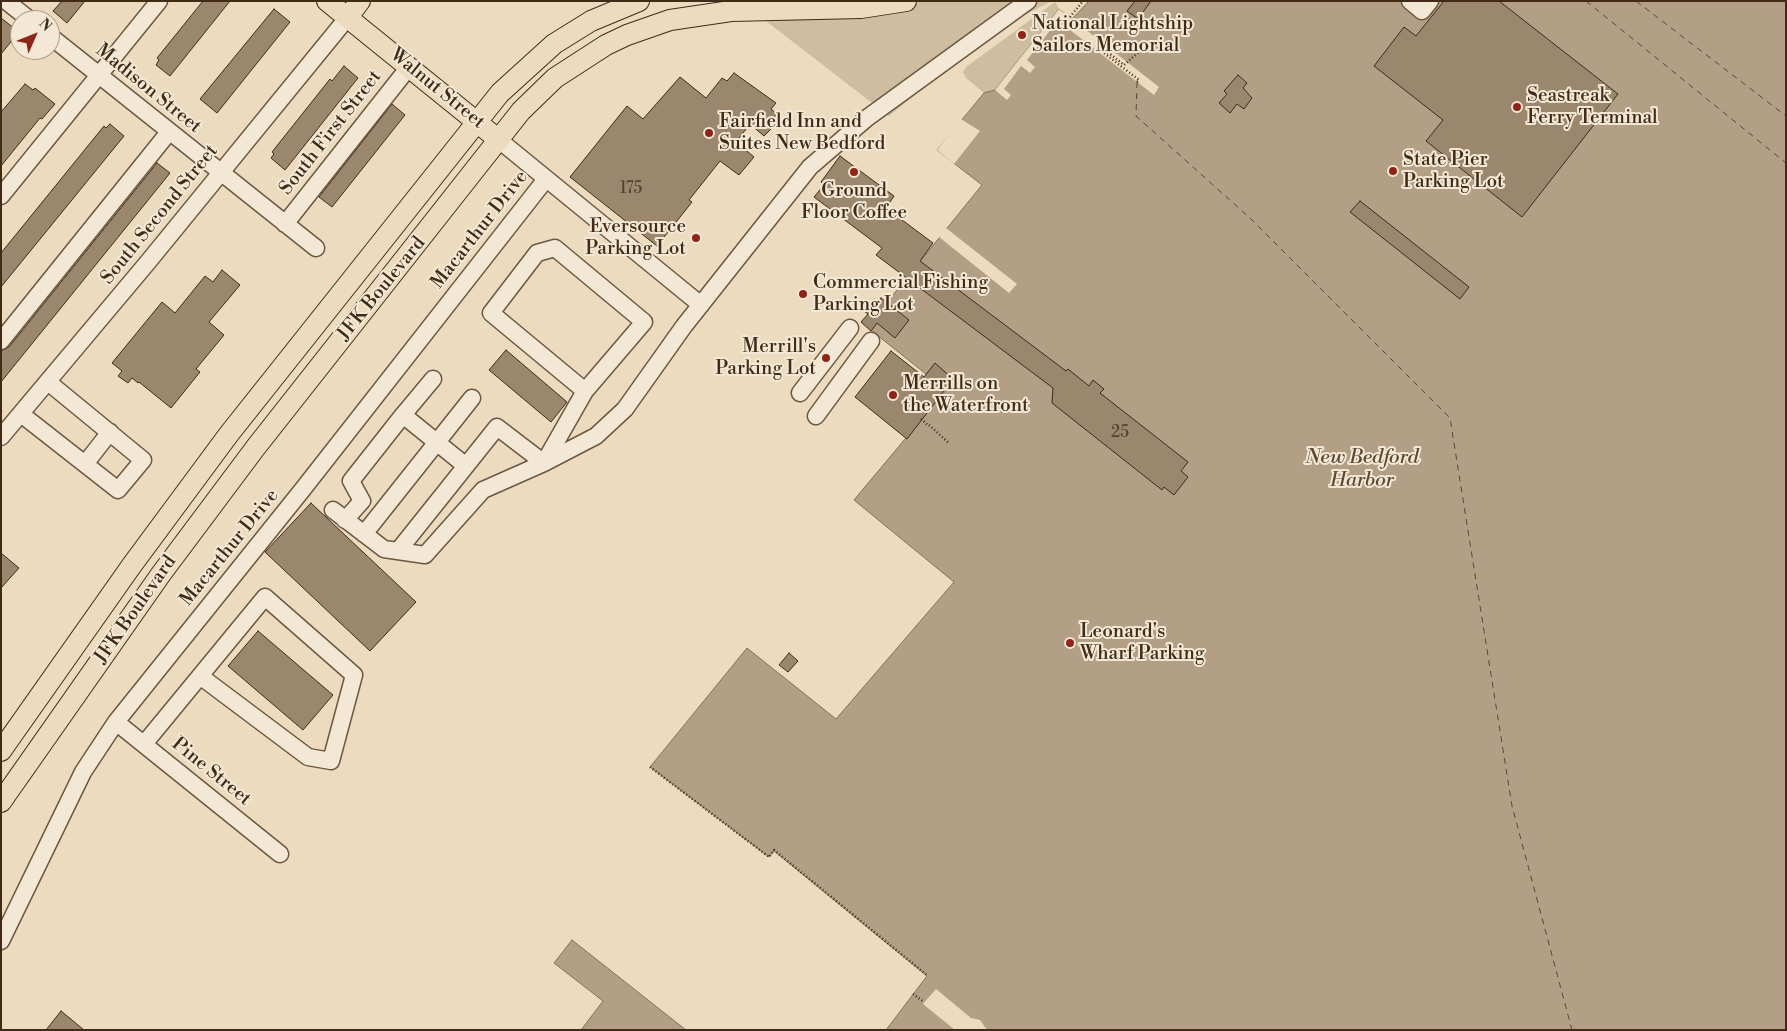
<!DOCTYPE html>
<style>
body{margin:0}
#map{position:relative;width:1787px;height:1031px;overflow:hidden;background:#ecdbbf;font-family:"Libre Bodoni",serif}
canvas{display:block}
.frame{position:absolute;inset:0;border:2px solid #412b17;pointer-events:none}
.north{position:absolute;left:10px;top:10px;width:50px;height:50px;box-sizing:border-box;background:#f3e8d5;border:1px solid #ac9c89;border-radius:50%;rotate:46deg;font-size:14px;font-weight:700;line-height:20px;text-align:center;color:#412b17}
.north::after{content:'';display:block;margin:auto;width:18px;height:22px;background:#8f2418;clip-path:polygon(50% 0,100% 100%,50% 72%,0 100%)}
</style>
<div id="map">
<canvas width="1787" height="1031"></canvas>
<div class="frame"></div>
<div class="north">N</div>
</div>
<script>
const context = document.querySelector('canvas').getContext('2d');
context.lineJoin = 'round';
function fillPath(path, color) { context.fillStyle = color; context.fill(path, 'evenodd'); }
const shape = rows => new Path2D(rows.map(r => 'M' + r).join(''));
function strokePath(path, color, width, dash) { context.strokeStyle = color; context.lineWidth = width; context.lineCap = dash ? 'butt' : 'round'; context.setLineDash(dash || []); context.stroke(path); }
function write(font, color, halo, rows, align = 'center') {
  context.font = font + ' "Libre Bodoni",serif'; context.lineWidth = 4; context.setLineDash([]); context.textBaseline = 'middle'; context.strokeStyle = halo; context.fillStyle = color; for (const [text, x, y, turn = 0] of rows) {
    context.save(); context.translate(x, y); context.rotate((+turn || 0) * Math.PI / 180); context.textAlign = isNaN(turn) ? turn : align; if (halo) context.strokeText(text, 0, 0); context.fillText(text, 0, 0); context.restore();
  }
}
fillPath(shape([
 [740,1,1052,1,1015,20,964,55,889,116],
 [1055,2,1059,9,995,90,984,93,966,78,963,72,966,67]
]), '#cfbda2');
const water = shape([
 [1089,1,1786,1,1786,1030,886,1030,927,976,774,851,769,857,650,767,747,648,836,719,954,582,854,500,946,390,867,327,982,185,937,150,984,93,995,90,1059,9,1072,19,1089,1],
 [572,940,686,1030,581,1030,603,1001,554,963,572,940]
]);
fillPath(water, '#b29f86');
strokePath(water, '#85715a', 1);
fillPath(shape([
 [1059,9,1072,19,1068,26,1059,19,1027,60,1035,67,1030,73,1021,66,1004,89,1011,95,1007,100,995,90],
 [1076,22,1159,87,1154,95,1070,30],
 [961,119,980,131,954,164,937,150],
 [946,228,1017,284,1009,293,939,237],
 [936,989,971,1018,980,1020,987,1030,955,1030,923,1004]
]), '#ecdbbf');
strokePath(shape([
 [1586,1,1786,163],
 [1636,1,1786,116],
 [1137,82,1136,116,1251,219,1450,418,1512,806,1572,1030]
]), '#5d4833', 1, [6, 5]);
const building = shape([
 [62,1,85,1,67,23,53,11,62,1],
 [203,1,230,1,170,76,156,65,159,60,157,58,203,1],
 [1135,1,1151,1,1138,19,1127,11,1135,1],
 [1444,1,1499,1,1618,94,1522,217,1426,141,1443,120,1374,66,1404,27,1416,36,1444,1],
 [274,9,290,22,217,113,200,99,274,9],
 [1,18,19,32,1,54,1,18],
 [344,66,358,78,285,170,271,158,274,154,272,152,330,79,332,81,344,66],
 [734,73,776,103,771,109,777,114,768,125,772,128,764,136,750,124,736,142,754,157,739,175,720,161,689,200,692,202,657,246,570,177,627,106,643,119,680,77,706,98,722,78,727,81,734,73],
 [1238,75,1247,83,1243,88,1252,98,1244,109,1237,104,1230,113,1219,103,1227,94,1224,91,1238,75],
 [25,84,33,90,35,88,55,104,42,119,40,118,1,166,1,112,25,84],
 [392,104,405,115,332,207,319,197,392,104],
 [110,124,124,136,1,287,1,253,104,126,106,128,110,124],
 [840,156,894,196,886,208,933,243,920,261,1066,371,1068,369,1089,386,1093,380,1104,389,1100,393,1188,462,1181,471,1188,477,1174,495,1164,487,1162,490,1052,403,1053,388,876,255,882,248,814,197,824,185,821,182,840,156],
 [157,163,170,173,1,382,1,351,9,347,157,163],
 [1360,201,1469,287,1460,299,1350,212,1360,201],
 [222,270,240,285,209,322,224,335,196,369,200,372,171,408,139,382,138,383,132,378,128,383,118,376,122,371,112,363,162,302,175,313,205,276,213,282,222,270],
 [881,298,909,320,895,338,877,323,871,331,861,322,868,314,864,311,874,299,878,302,881,298],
 [506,350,567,402,551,422,489,370,506,350],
 [891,351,924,377,935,363,953,379,907,439,855,397,891,351],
 [311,503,416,602,370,651,265,552,311,503],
 [1,553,19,568,1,588,1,553],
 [258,631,333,695,303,730,228,666,258,631],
 [789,653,798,661,788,672,779,665,789,653],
 [61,1011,84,1030,46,1030,61,1011]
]);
fillPath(building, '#9a876e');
strokePath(building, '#412b17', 1);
const minor = shape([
 [6,1,30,20],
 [1410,1,1422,11,1430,1],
 [50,36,316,248],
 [499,140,701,305],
 [1,196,159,1],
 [285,224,409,67],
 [1,341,169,132],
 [800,393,850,328],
 [21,414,118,490,143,460,48,382],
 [403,415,433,379],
 [816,416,871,341],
 [1,437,148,262,348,17],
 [544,463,585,391,644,322,555,248,537,253,491,313,585,391],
 [85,464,110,432],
 [333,510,384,549,425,555,483,490,544,463,596,436,625,409,684,326,810,167,867,118,1028,1],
 [345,520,362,501,351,481,403,415,466,466],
 [364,534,472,398],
 [398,551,497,427,544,463],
 [116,722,280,854],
 [144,744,200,676,265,597,354,675,331,761,308,757,200,676],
 [1,941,83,772,116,722,303,489,546,179]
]);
const major = shape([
 [327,1,499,140],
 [348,17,360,1],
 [1,751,132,565,229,434,500,93,554,44,591,21,639,1],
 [1,802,161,574,256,447,521,111,555,78,606,45,627,35,670,20,731,11,861,8,906,1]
]);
strokePath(minor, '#6c5741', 19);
strokePath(major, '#412b17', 22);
strokePath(shape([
 [1070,17,1083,1],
 [1105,50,1104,53,1139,80,1137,82],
 [1105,50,1124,65,1141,50],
 [921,419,929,426],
 [929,425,949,443],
 [650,767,769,857,774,850,928,976],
 [913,994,924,1002]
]), '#412b17', 2.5, [1, 2.5]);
strokePath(minor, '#f3e8d5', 16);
strokePath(major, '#ecdbbf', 20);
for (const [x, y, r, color] of [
 [1022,35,5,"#8f2418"],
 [1517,107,5,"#8f2418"],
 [709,133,5,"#8f2418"],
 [1393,171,5,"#8f2418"],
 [854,172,5,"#8f2418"],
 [696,238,5,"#8f2418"],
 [803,294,5,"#8f2418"],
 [826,358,5,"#8f2418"],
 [893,395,5,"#8f2418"],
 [1070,643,5,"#8f2418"]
]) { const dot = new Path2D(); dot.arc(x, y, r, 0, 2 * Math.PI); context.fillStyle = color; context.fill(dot); strokePath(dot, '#f3e8d5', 2); }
write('16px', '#57422d', null, [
 ["175",631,189],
 ["25",1120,433]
]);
write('19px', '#412b17', '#f3e8d5', [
 ["National Lightship",1032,24],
 ["Sailors Memorial",1032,46],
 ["Seastreak",1527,96],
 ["Ferry Terminal",1527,118],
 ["Fairfield Inn and",719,122],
 ["Suites New Bedford",719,144],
 ["State Pier",1403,160],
 ["Parking Lot",1403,182],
 ["Ground",854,191,"center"],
 ["Floor Coffee",854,213,"center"],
 ["Eversource",686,227,"right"],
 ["Parking Lot",686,249,"right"],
 ["Commercial Fishing",813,283],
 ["Parking Lot",813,305],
 ["Merrill's",816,347,"right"],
 ["Parking Lot",816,369,"right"],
 ["Merrills on",903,384],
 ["the Waterfront",903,406],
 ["Leonard's",1080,632],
 ["Wharf Parking",1080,654]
], 'left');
write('19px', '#412b17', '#f3e8d5', [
 ["Madison Street",148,89,39],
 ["Walnut Street",437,89,39],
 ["South First Street",331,133,-52],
 ["South Second Street",160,215,-51],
 ["Macarthur Drive",480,230,-52],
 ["JFK Boulevard",382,289,-51],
 ["Macarthur Drive",230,548,-51],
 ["JFK Boulevard",136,610,-55],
 ["Pine Street",211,772,39]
]);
write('italic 20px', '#5d4833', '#f3e8d5', [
 ["New Bedford",1362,458],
 ["Harbor",1362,481]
]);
</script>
